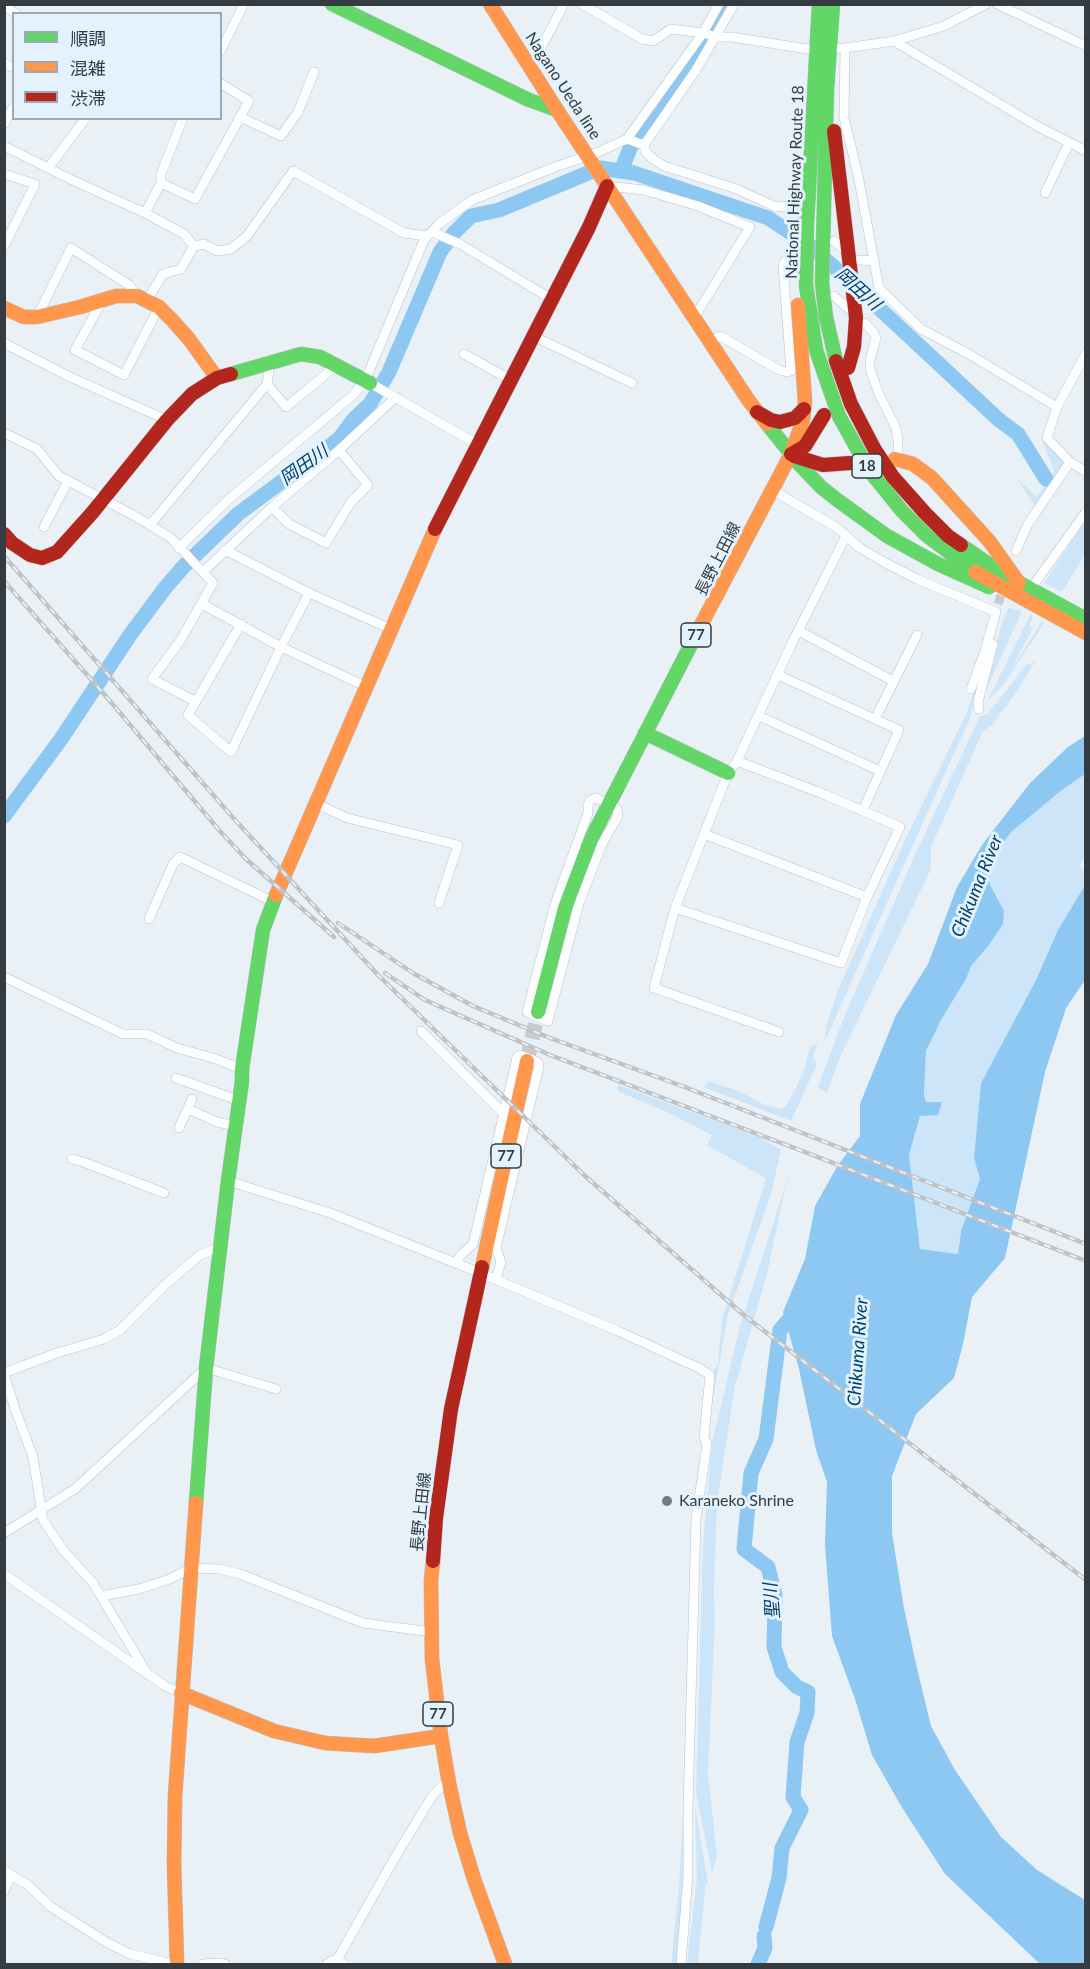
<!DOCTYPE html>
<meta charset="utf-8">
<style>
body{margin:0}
#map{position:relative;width:1090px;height:1969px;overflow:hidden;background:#e9f1f7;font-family:Lato,"Noto Sans JP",sans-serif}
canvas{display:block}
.frame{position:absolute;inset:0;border:6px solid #343c41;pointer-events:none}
.legend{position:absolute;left:12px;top:12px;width:210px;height:108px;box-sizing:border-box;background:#e3f2fd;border:2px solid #9da9b2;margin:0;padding:8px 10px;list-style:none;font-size:18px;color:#343c41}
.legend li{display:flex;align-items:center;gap:12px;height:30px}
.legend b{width:30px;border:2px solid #9da9b2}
</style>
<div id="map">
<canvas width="1090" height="1969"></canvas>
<div class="frame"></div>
<ul class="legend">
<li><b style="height:8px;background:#63d668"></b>順調</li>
<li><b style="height:8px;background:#ff974d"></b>混雑</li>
<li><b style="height:8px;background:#b3261e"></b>渋滞</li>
</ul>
</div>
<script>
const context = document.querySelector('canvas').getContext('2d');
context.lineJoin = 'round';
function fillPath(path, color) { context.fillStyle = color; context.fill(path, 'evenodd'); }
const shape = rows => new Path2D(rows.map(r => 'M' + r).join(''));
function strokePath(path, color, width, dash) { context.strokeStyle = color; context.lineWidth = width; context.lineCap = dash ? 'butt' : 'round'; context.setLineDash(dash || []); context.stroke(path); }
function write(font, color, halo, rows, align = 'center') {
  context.font = font + ' Lato,"Noto Sans JP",sans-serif'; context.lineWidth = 6; context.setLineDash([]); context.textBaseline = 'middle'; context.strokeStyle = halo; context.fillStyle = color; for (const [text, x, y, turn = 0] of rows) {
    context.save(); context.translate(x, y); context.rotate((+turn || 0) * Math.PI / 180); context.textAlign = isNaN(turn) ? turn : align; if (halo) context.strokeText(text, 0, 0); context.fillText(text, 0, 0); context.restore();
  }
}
fillPath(shape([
 [1042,439,1064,461,1063,468,1040,502,1035,506,1017,479,1037,497,1054,471],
 [1085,521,1085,554,1062,592,1044,583],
 [1008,608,1022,611,985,692,1001,626],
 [1031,614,1033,617,1029,625,1033,628,1014,663,1016,663,1042,621,1044,623,1004,684,988,700],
 [988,651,970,718,824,1043,827,1023,838,990,905,840,967,712],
 [1035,662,1015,694,993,724,983,731,931,847,931,869,840,1057,827,1093,818,1087,844,1017,915,855,980,716,988,714,1026,665],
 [1085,774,1085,859,1079,865,1085,871,1085,885,1058,930,1035,982,981,1083,974,1158,980,1179,961,1231,958,1254,920,1249,909,1155,920,1116,942,1102,926,1103,924,1095,926,1051,941,1020,966,979,971,966,989,945,1004,911,986,877,991,859,1011,832,1062,790],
 [818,1043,813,1057,817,1064,791,1121,704,1087,708,1081,736,1090,763,1104,781,1109,786,1106,795,1090,805,1068,810,1047],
 [618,1085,759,1137,781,1150,771,1194,728,1315,707,1431,713,1373,718,1364,722,1320,766,1178,707,1145,712,1135,671,1114,617,1091],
 [796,1153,785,1189,767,1274,735,1386,717,1502,714,1590,715,1620,708,1773,717,1858,712,1872,696,1793,703,1544,712,1443,740,1326],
 [686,1759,686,1870,678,1964,671,1964,679,1887],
 [695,1807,708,1882,705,1887,698,1964,687,1964,697,1878]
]), '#cde5f8');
fillPath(shape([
 [1085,736,1085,774,1062,790,1011,832,991,859,986,877,1004,911,1003,924,989,945,971,966,966,979,941,1020,926,1051,924,1095,926,1102,942,1102,938,1115,920,1116,909,1155,920,1249,958,1254,961,1231,980,1179,974,1158,981,1083,1035,982,1058,930,1085,885,1085,980,1066,1008,1045,1072,1005,1258,972,1297,963,1344,954,1378,916,1414,892,1476,892,1533,904,1608,916,1664,931,1726,955,1770,1001,1837,1037,1870,1085,1900,1085,1964,1040,1964,945,1874,901,1806,872,1755,856,1702,832,1636,825,1545,827,1482,816,1450,799,1369,783,1312,805,1259,815,1206,838,1165,860,1136,860,1104,896,1015,928,964,957,887,982,845,1030,783,1068,747]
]), '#8dc8f2');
strokePath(shape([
 [621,171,631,146,668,101,705,43,727,4],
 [4,816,61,739,130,635,165,588,184,566,238,514,339,439,354,419,370,404,389,372,440,252,454,233,471,216,499,210,600,168,634,173,768,218,808,244,852,283,999,420,1018,434,1046,479],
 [766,1927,779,1878,782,1848,801,1810,793,1797,797,1742,807,1713,808,1692,797,1687,782,1672,774,1647,775,1595,768,1567,744,1549,751,1473,766,1439,780,1330,799,1308],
 [758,1964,765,1948,764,1936]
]), '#8dc8f2', 15);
strokePath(shape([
 [788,206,809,222],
 [786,260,806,275],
 [998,604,1005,584]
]), '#c5cdd3', 9, [9, 4.5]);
strokePath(shape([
 [527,1061,538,1012]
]), '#c5cdd3', 15, [15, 8]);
const street = shape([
 [582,4,642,39,653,41,671,29,703,33,716,37,732,37,807,49,845,48,894,41,944,26,986,4],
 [997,4,1086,46],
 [4,6,17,14],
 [894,41,1037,126,1086,151],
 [845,48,844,118,858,175,879,288,921,329,967,353,1057,407],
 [220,52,244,4],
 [4,63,14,68],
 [531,67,564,4],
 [240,117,281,136,298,112,314,72],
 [4,124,14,106],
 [627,139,644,145,645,151,653,159,664,166,734,188,776,207,788,206],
 [644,145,696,70,734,4],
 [4,146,72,180,145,213,161,183,161,174,183,118],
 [48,168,86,118],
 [4,174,35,184,4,246],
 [161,183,195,199,249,101,220,83],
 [607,186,644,190,698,206,750,227,694,318],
 [1045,193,1069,143],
 [145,213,184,234,194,246],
 [432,232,460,244,553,300],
 [834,241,845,250],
 [194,246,204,244,217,251,231,249,247,236,293,171,404,233,428,236],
 [859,260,873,261],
 [834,296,851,311],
 [147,300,163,274,181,269,194,246],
 [102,301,75,350,124,375,159,307],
 [37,317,71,248,129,285,137,296],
 [865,323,874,333,876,338,870,360,870,369,879,394,896,428,898,440,898,459],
 [533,336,632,383],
 [710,342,720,336,779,370,787,372,791,371,783,265,786,260],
 [4,343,70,377,167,420],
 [1086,353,1057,407,1047,438,1070,462,1086,472],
 [464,354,511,380],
 [370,383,477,444],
 [267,384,286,407,337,365],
 [4,433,37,449,59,476,133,515,171,538,213,583,180,641,152,679,195,701],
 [772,490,836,527,860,548,882,561,919,580,996,612,985,651,971,689],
 [272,507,289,524,326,543,351,502,368,485,339,450],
 [150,525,267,384,270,364],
 [44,527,68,481],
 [179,548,229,499,352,396,365,381,424,240,439,224,472,200,555,167,596,153,627,139,703,33,719,4],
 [225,550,309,593,391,629],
 [1016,551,1028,524,1070,462],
 [204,571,272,507,339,450,396,397],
 [1030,590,1086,512],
 [202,604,281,647,367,687],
 [241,624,188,715,231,752,281,647,309,593],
 [799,631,893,681],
 [778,675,899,730,863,810],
 [979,709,978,702,993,644],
 [759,716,880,771],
 [875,719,917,635],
 [596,798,617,809,618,816,602,844,579,903,548,1021,527,1012,555,904,588,813,588,805,591,800,596,798],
 [315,803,347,818,458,845,439,903],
 [704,834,867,897],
 [675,908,841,963,867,897,900,827,826,795,737,761],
 [149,919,173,864,180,857,274,902],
 [4,977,123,1034,147,1034,177,1048,213,1058,242,1069],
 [421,1031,504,1114],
 [779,1032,654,988,675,908,728,773,737,761,794,639,846,536],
 [176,1078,240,1101],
 [188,1109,217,1122,236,1126],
 [179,1128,192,1099],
 [72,1159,83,1162,164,1193],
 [228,1181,330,1213,473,1270,480,1271,485,1275,618,1331,699,1368,710,1375,704,1437,707,1444,696,1519,688,1807,688,1875,681,1964],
 [458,1263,458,1259,462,1254,473,1244,516,1062,517,1057,520,1055,538,1062,539,1066,496,1248,501,1262,496,1279],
 [4,1373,57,1353,104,1339,120,1330,165,1285,200,1255,212,1250,220,1252],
 [4,1374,15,1409,33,1457,43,1520,63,1550,93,1583,148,1675],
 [4,1533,75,1489,206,1368,276,1389],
 [4,1574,165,1686,181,1693],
 [101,1596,139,1589,170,1579,191,1568,219,1569,240,1574,363,1623,432,1632],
 [4,1871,28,1885,51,1907,106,1942,130,1954,173,1964],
 [4,1891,11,1875],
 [337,1960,394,1859,433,1795,442,1786,449,1783],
 [202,1964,220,1963,225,1964],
 [327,1964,331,1961,337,1960,344,1964]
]);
const fast = shape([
 [332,4,529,100,557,110],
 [819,4,807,224,806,285,816,350,839,416,869,470,902,511,926,535,975,572],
 [833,4,827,89,822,283,826,317,836,361],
 [231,374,301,354,320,357,370,383],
 [767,424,800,465,821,487,836,499,887,536,938,564,989,587],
 [961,545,1003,574,1086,619],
 [645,733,728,773],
 [538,1012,565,908,591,839,701,625],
 [196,1503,206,1368,228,1181,242,1081,242,1069,263,930,276,895]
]);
const slow = shape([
 [490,4,557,110,749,401,767,424],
 [4,308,24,317,37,317,80,307,116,296,137,296,159,307,172,320,189,339,217,378],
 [791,454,803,420,805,401,798,305],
 [895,459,913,464,932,478,990,542,1019,583],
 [975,572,1086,633],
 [701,625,791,454],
 [276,895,435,529],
 [482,1267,527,1061],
 [433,1561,431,1581,432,1659,441,1736,449,1783,460,1833,475,1882,505,1964],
 [181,1693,274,1731,325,1743,374,1746,441,1736],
 [177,1964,174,1864,175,1796,196,1503]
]);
const jam = shape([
 [834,131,856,318,854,347,848,368],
 [836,361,851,404,875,450,893,477,925,513,948,536,961,545],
 [757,412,771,420,780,422,795,418,804,409],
 [791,454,805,446,824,415],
 [794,456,823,465,850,463],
 [435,529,589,227,607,186],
 [4,534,12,543,30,555,42,558,57,552,92,513,167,420,192,394,217,378,231,374],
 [433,1561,436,1518,451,1409,482,1267]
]);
strokePath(street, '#bcc3c8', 10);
strokePath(fast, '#bcc3c8', 15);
strokePath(slow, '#bcc3c8', 15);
strokePath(jam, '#bcc3c8', 15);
strokePath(street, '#fcfdfe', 9);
strokePath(fast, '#63d668', 14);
strokePath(slow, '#ff974d', 14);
strokePath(jam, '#b3261e', 14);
const rail = shape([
 [4,556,236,821,379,976,584,1175,745,1316,1086,1580],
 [4,581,104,694,219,830,246,859,334,937],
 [338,923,413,973,473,1006,550,1038,682,1086,1086,1244],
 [385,973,425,1000,550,1055,797,1149,1086,1261]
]);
strokePath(rail, '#c0c2c4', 4.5);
strokePath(rail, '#e3f2fd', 2, [7]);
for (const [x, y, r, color] of [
 [667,1501,6,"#737b81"]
]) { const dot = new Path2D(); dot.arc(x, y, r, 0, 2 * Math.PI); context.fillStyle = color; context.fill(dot); strokePath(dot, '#e3f2fd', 2); }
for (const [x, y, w] of [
 [867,466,30],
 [696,635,30],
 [506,1156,30],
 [438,1714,30]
]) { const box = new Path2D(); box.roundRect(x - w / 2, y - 12, w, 24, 4.5); context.fillStyle = '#e3f2fd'; context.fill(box); strokePath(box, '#343c41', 1.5); }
write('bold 15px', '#343c41', null, [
 ["18",867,466],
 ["77",696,635],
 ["77",506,1156],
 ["77",438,1714]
]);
write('16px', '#343c41', '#e3f2fd', [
 ["Nagano Ueda line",563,86,57],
 ["National Highway Route 18",795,182,-88],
 ["長野上田線",718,559,-63],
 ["長野上田線",421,1512,-84]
]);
write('16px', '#343c41', '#e3f2fd', [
 ["Karaneko Shrine",679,1501]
], 'left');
write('italic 18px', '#004267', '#e3f2fd', [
 ["岡田川",858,289,42],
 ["岡田川",304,465,-36],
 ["Chikuma River",977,886,-68],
 ["Chikuma River",858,1352,-86],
 ["聖川",772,1601,-95]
]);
</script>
